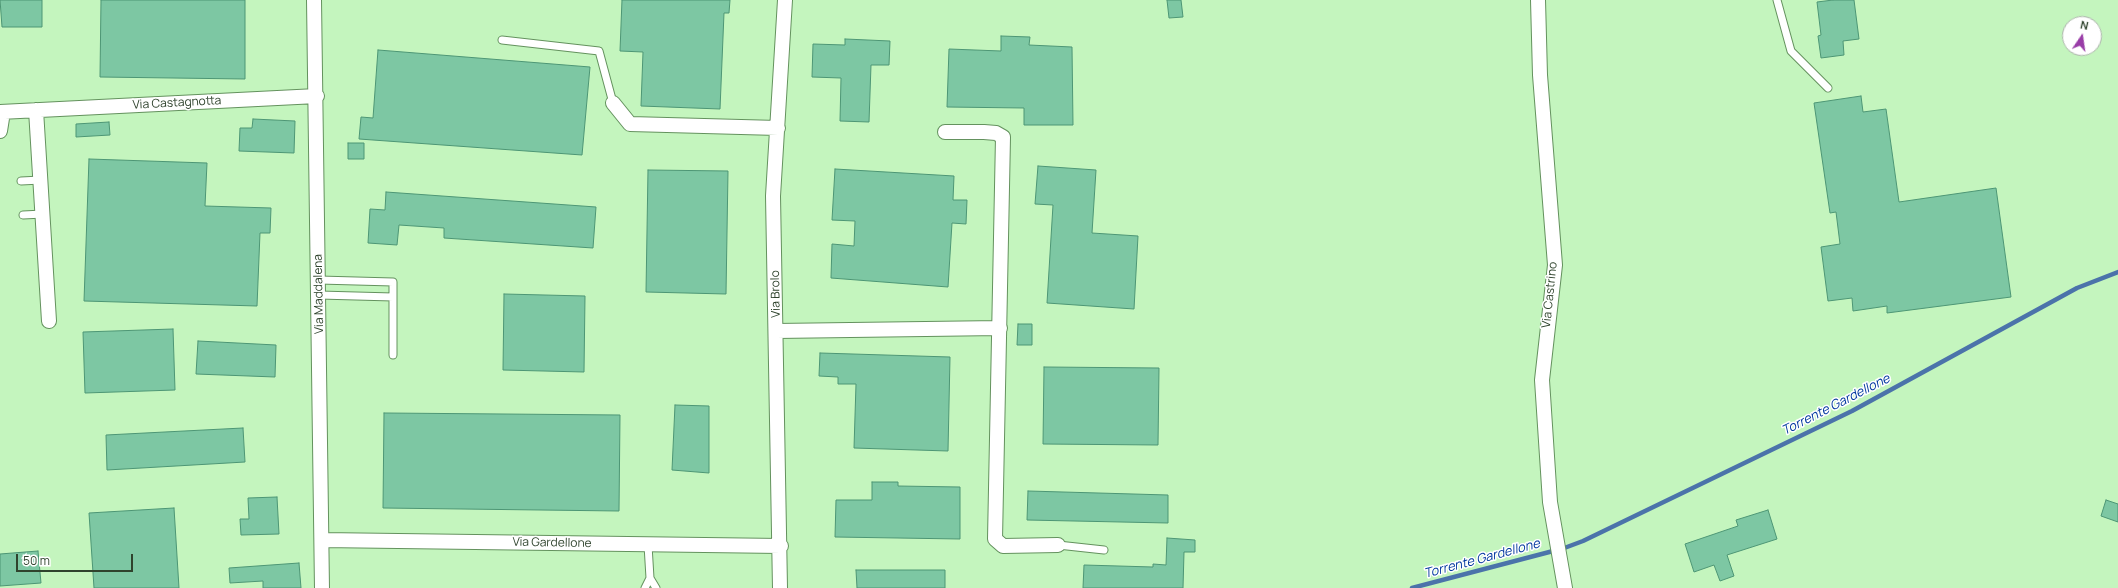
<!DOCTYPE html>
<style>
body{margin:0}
#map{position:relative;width:2118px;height:588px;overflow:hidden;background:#c4f5be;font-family:Manrope,sans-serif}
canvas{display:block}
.north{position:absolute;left:2062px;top:16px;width:40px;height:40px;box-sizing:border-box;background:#fff;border:1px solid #acb4ab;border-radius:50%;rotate:13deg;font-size:11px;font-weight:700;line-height:16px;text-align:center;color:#2f432d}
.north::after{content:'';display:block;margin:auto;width:14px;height:18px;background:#993da7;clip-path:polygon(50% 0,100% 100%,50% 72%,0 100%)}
.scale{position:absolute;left:16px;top:554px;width:117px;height:18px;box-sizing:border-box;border:2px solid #2f432d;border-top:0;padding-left:5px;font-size:12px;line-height:14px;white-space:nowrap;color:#2f432d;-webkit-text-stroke:3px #fff;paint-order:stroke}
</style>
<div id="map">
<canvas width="2118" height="588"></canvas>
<div class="north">N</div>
<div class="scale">50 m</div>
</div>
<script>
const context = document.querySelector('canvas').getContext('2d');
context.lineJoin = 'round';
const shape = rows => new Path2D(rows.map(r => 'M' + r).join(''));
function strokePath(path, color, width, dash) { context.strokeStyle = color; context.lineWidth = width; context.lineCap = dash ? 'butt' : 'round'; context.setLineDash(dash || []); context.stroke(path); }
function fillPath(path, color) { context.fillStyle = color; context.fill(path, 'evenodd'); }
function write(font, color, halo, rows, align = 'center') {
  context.font = font + ' Manrope,sans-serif'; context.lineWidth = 3; context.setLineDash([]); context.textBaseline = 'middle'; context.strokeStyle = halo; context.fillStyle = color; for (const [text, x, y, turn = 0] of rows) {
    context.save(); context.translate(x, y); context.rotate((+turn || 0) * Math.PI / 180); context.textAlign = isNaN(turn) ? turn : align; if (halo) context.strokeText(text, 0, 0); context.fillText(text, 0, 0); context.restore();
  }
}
strokePath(shape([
 [1559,550,1583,541,1852,411,2077,288,2118,272],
 [1412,588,1557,550]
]), '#4b73aa', 4.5);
const building = shape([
 [0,0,42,0,42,27,2,27,0,0],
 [101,0,245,0,245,79,100,77,101,0],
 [622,0,730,0,729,13,724,13,720,109,641,106,643,52,620,51,622,0],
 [1167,0,1181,0,1183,17,1169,18,1167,0],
 [1833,0,1854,0,1859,39,1843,41,1844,55,1821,58,1818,36,1821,35,1817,2,1833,0],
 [1001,36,1030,37,1029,45,1072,47,1073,125,1024,125,1024,108,947,107,949,49,1001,51,1001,36],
 [845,39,890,41,889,65,871,65,869,122,840,121,841,78,812,77,813,44,845,45,845,39],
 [378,50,590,67,582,155,359,139,361,117,373,118,378,50],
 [1861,96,1863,112,1886,109,1899,202,1996,188,2011,297,1887,313,1887,306,1853,311,1852,298,1828,301,1821,247,1840,244,1836,212,1830,213,1814,103,1861,96],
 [253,119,295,121,294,153,239,151,240,128,252,128,253,119],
 [109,122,110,135,76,137,76,124,109,122],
 [348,143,364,143,364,159,348,159,348,143],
 [89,159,207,163,205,206,271,208,270,233,260,233,257,306,84,301,89,159],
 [1038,166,1096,170,1092,233,1138,236,1134,309,1047,303,1053,205,1035,204,1038,166],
 [835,169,954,176,953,200,967,200,966,224,952,223,948,287,831,278,832,244,854,246,855,221,832,220,835,169],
 [648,170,728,171,726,294,646,292,648,170],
 [386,192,596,207,593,248,444,238,444,228,399,225,397,245,368,243,370,209,385,210,386,192],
 [504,294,585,296,584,372,503,370,504,294],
 [1018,324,1032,324,1032,345,1017,345,1018,324],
 [173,329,175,390,85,393,83,332,173,329],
 [198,341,276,345,275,377,196,374,198,341],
 [820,353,950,357,948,451,854,448,856,384,838,384,838,377,819,376,820,353],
 [1044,367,1159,368,1158,445,1043,444,1044,367],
 [675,405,709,406,709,473,672,470,675,405],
 [384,413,620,415,619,511,383,508,384,413],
 [243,428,245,462,107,470,106,435,243,428],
 [872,482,898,482,898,486,960,487,960,539,835,537,836,500,872,500,872,482],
 [1028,491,1168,495,1168,523,1027,520,1028,491],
 [277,497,279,534,241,535,240,519,249,519,248,498,277,497],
 [2106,500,2118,504,2118,522,2101,516,2106,500],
 [174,508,179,588,94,588,89,513,174,508],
 [1768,510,1777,539,1727,555,1734,576,1720,581,1714,565,1694,572,1685,544,1738,526,1736,520,1768,510],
 [1167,538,1195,540,1195,552,1184,552,1183,588,1083,588,1084,565,1153,567,1153,564,1166,565,1167,538],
 [38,551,41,583,0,586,0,554,38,551],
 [299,563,301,588,263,588,263,581,230,583,229,568,299,563],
 [856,570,945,570,945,588,857,588,856,570]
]);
fillPath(building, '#7dc7a3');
strokePath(building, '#4d9675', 1);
const service = shape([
 [1777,0,1791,51,1828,88],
 [502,40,599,51,613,103],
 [21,181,41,180],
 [23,215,43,214],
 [319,280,393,282,393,355],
 [319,295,393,297],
 [1058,545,1104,550],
 [650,578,656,588],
 [645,588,650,578,648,545]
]);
const minor = shape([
 [314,0,322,588],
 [1538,0,1540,75,1555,265,1542,380,1550,502,1565,588],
 [613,103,630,124,778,128],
 [36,110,49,321],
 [0,112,317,96],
 [0,131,3,112],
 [945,132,984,132,996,133,1003,137,995,539,1003,546,1058,545],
 [776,331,1000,328],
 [322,540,781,546],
 [780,588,773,196,785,0]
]);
strokePath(service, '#64925e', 9);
strokePath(minor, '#64925e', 16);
strokePath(service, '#fff', 7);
strokePath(minor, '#fff', 14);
write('12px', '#2f432d', '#fff', [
 ["Via Castagnotta",177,103,-3],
 ["Via Maddalena",319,294,-91],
 ["Via Brolo",776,294,-91],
 ["Via Castrino",1550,295,-84],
 ["Via Gardellone",552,543,1]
]);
write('italic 13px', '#03389f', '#fff', [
 ["Torrente Gardellone",1836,405,-27],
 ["Torrente Gardellone",1482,559,-15]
]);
</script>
